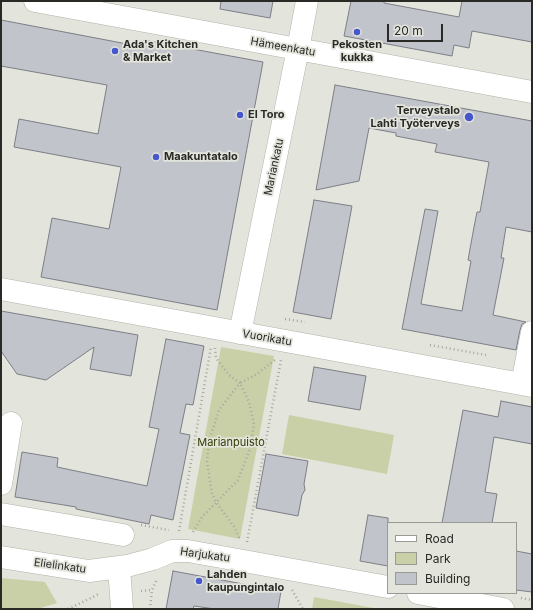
<!DOCTYPE html>
<meta charset="utf-8">
<style>
body{margin:0}
#map{position:relative;width:533px;height:610px;overflow:hidden;background:#e3e5dc;font-family:Inter,sans-serif}
canvas{display:block}
.frame{position:absolute;inset:0;border:2px solid #292a26;pointer-events:none}
.legend{position:absolute;left:387px;top:522px;width:130px;height:72px;box-sizing:border-box;background:#e3e5dc;border:1px solid #999a93;margin:0;padding:5px 7px;list-style:none;font-size:12px;color:#292a26}
.legend li{display:flex;align-items:center;gap:8px;height:20px}
.legend b{width:20px;border:1px solid #999a93}
.scale{position:absolute;left:387px;top:24px;width:56px;height:18px;box-sizing:border-box;border:2px solid #292a26;border-top:0;padding-left:5px;font-size:12px;line-height:14px;white-space:nowrap;color:#292a26;-webkit-text-stroke:3px #e3e5dc;paint-order:stroke}
</style>
<div id="map">
<canvas width="533" height="610"></canvas>
<div class="frame"></div>
<ul class="legend">
<li><b style="height:5px;background:#fff"></b>Road</li>
<li><b style="height:11px;background:#c9d0a8"></b>Park</li>
<li><b style="height:11px;background:#c2c4cc"></b>Building</li>
</ul>
<div class="scale">20 m</div>
</div>
<script>
const context = document.querySelector('canvas').getContext('2d');
context.lineJoin = 'round';
function fillPath(path, color) { context.fillStyle = color; context.fill(path, 'evenodd'); }
const shape = rows => new Path2D(rows.map(r => 'M' + r).join(''));
function strokePath(path, color, width, dash) { context.strokeStyle = color; context.lineWidth = width; context.lineCap = dash ? 'butt' : 'round'; context.setLineDash(dash || []); context.stroke(path); }
function write(font, color, halo, rows, align = 'center') {
  context.font = font + ' Inter,sans-serif'; context.lineWidth = 3.5; context.setLineDash([]); context.textBaseline = 'middle'; context.strokeStyle = halo; context.fillStyle = color; for (const [text, x, y, turn = 0] of rows) {
    context.save(); context.translate(x, y); context.rotate((+turn || 0) * Math.PI / 180); context.textAlign = isNaN(turn) ? turn : align; if (halo) context.strokeText(text, 0, 0); context.fillText(text, 0, 0); context.restore();
  }
}
fillPath(shape([
 [221,347,274,356,240,539,188,529],
 [289,415,394,435,387,474,282,454],
 [1,578,45,582,57,603,37,609,1,609],
 [314,597,379,609,312,609]
]), '#c9d0a8');
const building = shape([
 [221,1,273,1,270,18,220,9,221,1],
 [351,1,384,1,384,3,459,17,462,1,532,1,532,42,472,31,469,48,454,45,452,56,344,36,351,1],
 [1,20,143,47,144,40,263,62,217,310,41,277,52,218,109,229,121,167,14,147,19,119,98,134,107,85,1,66,1,20],
 [335,85,532,121,532,232,506,227,501,258,504,258,493,315,526,322,522,324,520,330,516,350,402,329,425,209,438,211,421,304,462,311,471,261,468,260,474,227,477,212,480,212,489,162,435,152,437,144,396,136,396,133,369,128,359,181,316,190,335,85],
 [314,200,352,206,331,319,293,312,314,200],
 [1,311,138,335,131,376,90,369,94,347,46,380,17,374,1,351,1,311],
 [166,339,204,346,193,405,186,404,180,433,190,435,173,520,151,515,149,524,76,509,76,507,15,497,22,452,58,458,57,467,147,486,159,429,149,427,166,339],
 [314,367,366,376,360,410,308,401,314,367],
 [501,401,532,407,532,444,494,437,485,492,497,494,492,523,442,523,463,410,498,417,501,401],
 [266,454,308,461,304,484,305,490,302,495,298,516,256,508,266,454],
 [368,515,388,518,388,566,360,561,368,515],
 [516,551,532,554,532,592,516,590,516,551],
 [173,571,281,591,278,609,215,609,194,606,193,609,166,609,173,571]
]);
fillPath(building, '#c2c4cc');
strokePath(building, '#7c7e85', 1);
const minor = shape([
 [35,1,532,92],
 [1,289,532,386],
 [240,333,298,49,307,1],
 [522,384,532,332],
 [1,484,11,423],
 [1,514,123,535],
 [1,557,89,571,127,566,153,559,172,551,188,551,388,587],
 [119,567,122,609],
 [418,593,503,609]
]);
strokePath(minor, '#b0b2aa', 23);
strokePath(shape([
 [285,319,305,322],
 [430,345,486,355],
 [215,348,216,358,229,375,240,383,219,410,209,441,207,462,212,494,216,502,235,528,240,540],
 [141,525,169,530],
 [179,531,211,347],
 [193,532,202,517,238,480,250,449,254,424,249,402,240,383,257,374,276,359],
 [247,542,281,360],
 [292,590,303,609],
 [141,591,152,590],
 [521,598,532,600],
 [68,609,97,595,100,595],
 [150,609,152,590,157,579]
]), '#a5a79f', 2.5, [1, 3]);
strokePath(minor, '#fff', 22);
for (const [x, y, r, color] of [
 [357,32,4,"#4557cb"],
 [115,51,4,"#4557cb"],
 [240,115,4,"#4557cb"],
 [469,117,5,"#4557cb"],
 [156,157,4,"#4557cb"],
 [199,581,4,"#4557cb"]
]) { const dot = new Path2D(); dot.arc(x, y, r, 0, 2 * Math.PI); context.fillStyle = color; context.fill(dot); strokePath(dot, '#e3e5dc', 1.5); }
write('bold 11px', '#292a26', '#e3e5dc', [
 ["Ada's Kitchen",123,45],
 ["& Market",123,58],
 ["Pekosten",357,45,"center"],
 ["kukka",357,58,"center"],
 ["Terveystalo",460,111,"right"],
 ["Lahti Työterveys",460,124,"right"],
 ["El Toro",248,115],
 ["Maakuntatalo",164,157],
 ["Lahden",207,575],
 ["kaupungintalo",207,588]
], 'left');
write('11px', '#292a26', '#e3e5dc', [
 ["Hämeenkatu",283,47,10],
 ["Mariankatu",274,167,-78],
 ["Vuorikatu",267,338,10],
 ["Harjukatu",205,555,8],
 ["Elielinkatu",60,566,8]
]);
write('11px', '#353b02', '#e3e5dc', [
 ["Marianpuisto",231,443]
]);
</script>
